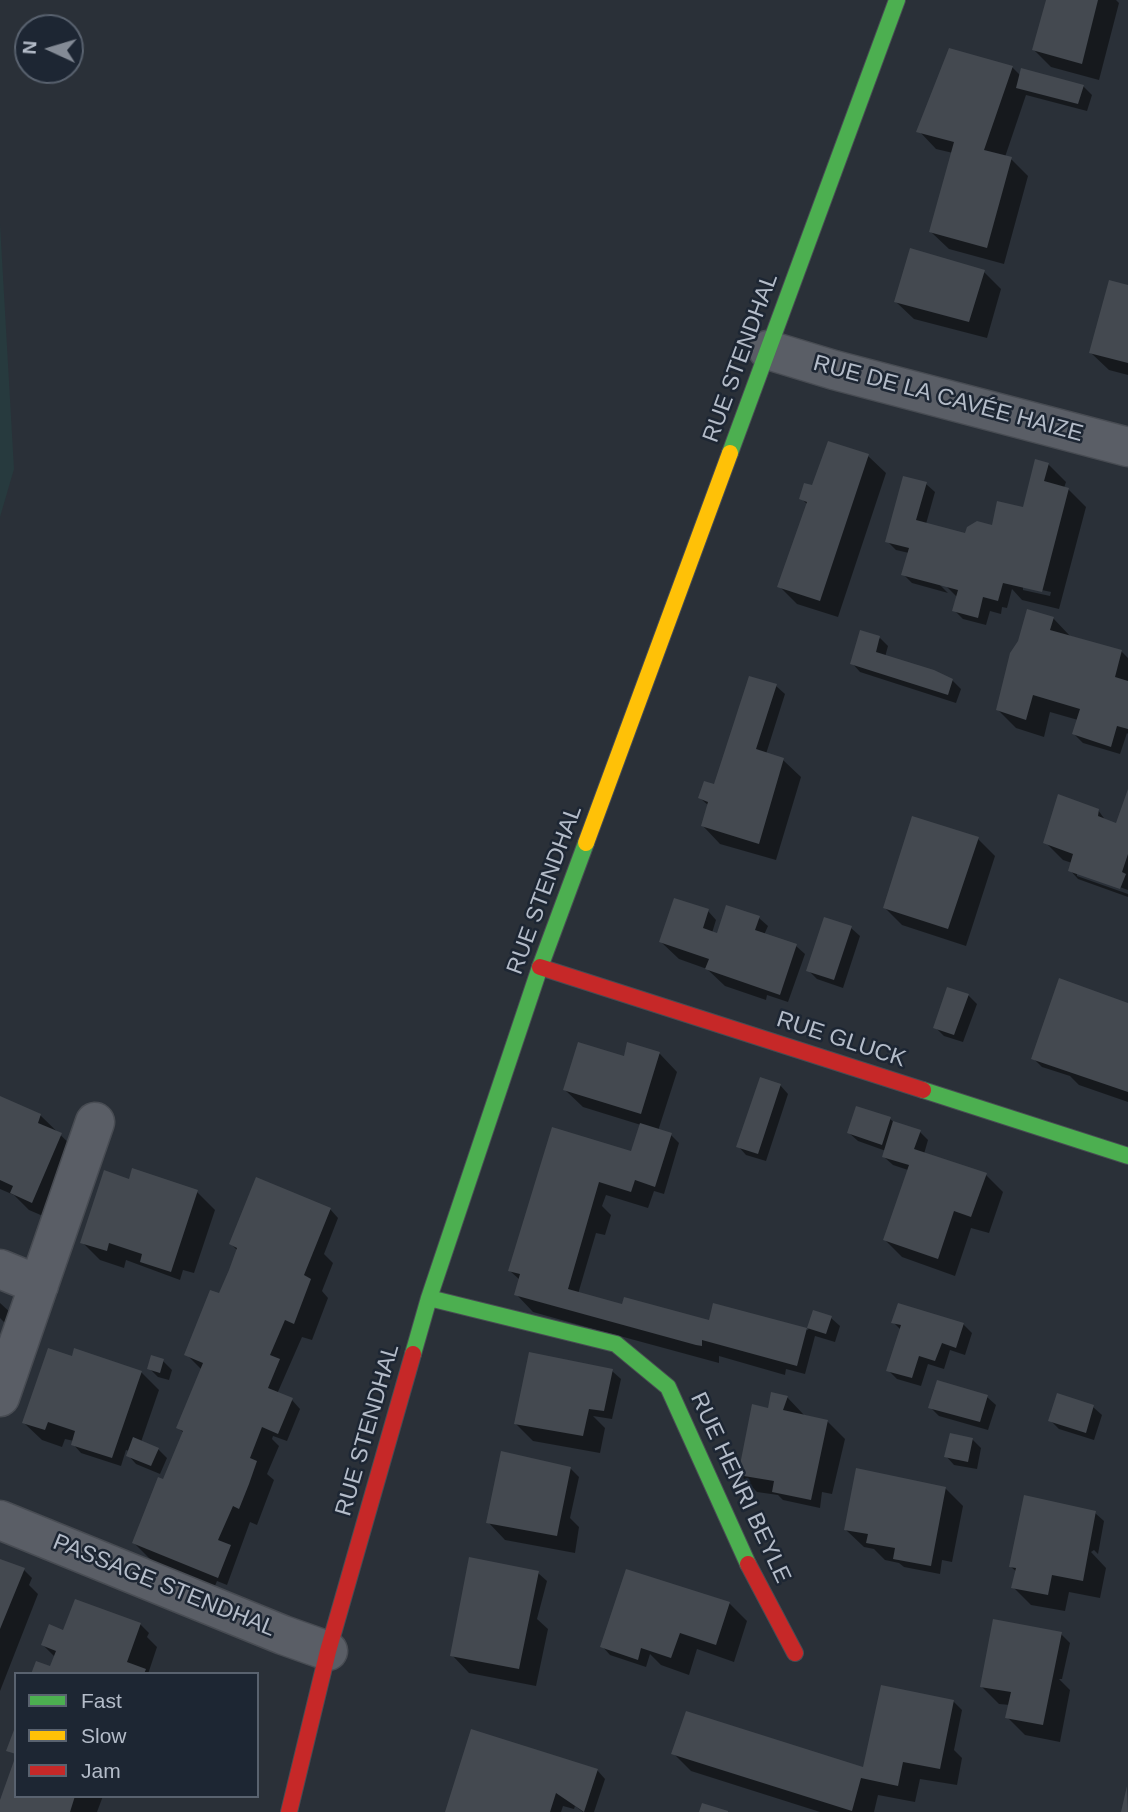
<!DOCTYPE html>
<meta charset="utf-8">
<style>
body{margin:0}
#map{position:relative;width:1128px;height:1812px;overflow:hidden;background:#2a3038;font-family:Helvetica,sans-serif}
canvas{display:block}
.legend{position:absolute;left:14px;top:1672px;width:245px;height:126px;box-sizing:border-box;background:#1d2633;border:2px solid #59626f;margin:0;padding:9px 12px;list-style:none;font-size:21px;color:#b4bcc9}
.legend li{display:flex;align-items:center;gap:14px;height:35px}
.legend b{width:35px;border:2px solid #59626f}
.north{position:absolute;left:14px;top:14px;width:70px;height:70px;box-sizing:border-box;background:#1d2633;border:2px solid #59626f;border-radius:50%;rotate:274deg;font-size:19px;font-weight:700;line-height:28px;text-align:center;color:#b4bcc9}
.north::after{content:'';display:block;margin:auto;width:24px;height:32px;background:#848b96;clip-path:polygon(50% 0,100% 100%,50% 72%,0 100%)}
</style>
<div id="map">
<canvas width="1128" height="1812"></canvas>
<ul class="legend">
<li><b style="height:9px;background:#4caf50"></b>Fast</li>
<li><b style="height:9px;background:#ffc107"></b>Slow</li>
<li><b style="height:9px;background:#c62828"></b>Jam</li>
</ul>
<div class="north">N</div>
</div>
<script>
const context = document.querySelector('canvas').getContext('2d');
context.lineJoin = 'round';
function fillPath(path, color) { context.fillStyle = color; context.fill(path, 'evenodd'); }
const shape = rows => new Path2D(rows.map(r => 'M' + r).join(''));
function strokePath(path, color, width, dash) { context.strokeStyle = color; context.lineWidth = width; context.lineCap = dash ? 'butt' : 'round'; context.setLineDash(dash || []); context.stroke(path); }
function write(font, color, halo, rows, align = 'center') {
  context.font = font + ' Helvetica,sans-serif'; context.lineWidth = 5; context.setLineDash([]); context.textBaseline = 'middle'; context.strokeStyle = halo; context.fillStyle = color; for (const [text, x, y, turn = 0] of rows) {
    context.save(); context.translate(x, y); context.rotate((+turn || 0) * Math.PI / 180); context.textAlign = isNaN(turn) ? turn : align; if (halo) context.strokeText(text, 0, 0); context.fillText(text, 0, 0); context.restore();
  }
}
fillPath(shape([
 [0,224,14,469,0,517]
]), '#273a3e');
fillPath(shape([
 [1048,0,1116,0,1119,3,1099,80,1051,67,1034,50],
 [1012,67,1021,76,1083,86,1092,95,1087,111,1026,95,1005,157,1011,159,1028,176,1004,264,949,249,931,232,953,153,936,149,919,131],
 [984,272,1001,289,987,338,914,319,896,302],
 [1128,287,1128,375,1109,370,1091,353],
 [868,456,886,473,838,617,797,604,779,586,808,505,801,498,813,488],
 [1048,464,1066,482,1064,488,1068,489,1086,507,1059,609,1022,600,1012,589,1007,608,1002,607,1001,614,990,611,986,625,963,619,954,610,957,597,939,579,937,582,948,593,912,583,903,574,909,553,896,550,887,541,926,484,935,492,926,524,966,535,993,527,1024,509],
 [1023,586,1051,592,1050,596,1023,590],
 [1053,618,1070,636,1121,651,1128,658,1128,734,1127,733,1120,754,1083,743,1074,734,1078,720,1050,712,1044,737,1016,728,998,710],
 [880,638,888,646,885,657,952,680,961,689,956,703,860,672,852,663],
 [776,686,785,694,766,754,783,760,801,777,776,860,720,844,703,826,709,806,700,798,715,786],
 [1128,793,1128,890,1077,872,1077,876,1128,894,1128,897,1078,879,1070,870,1072,863,1063,860,1045,842,1098,810,1106,821,1117,825],
 [978,839,995,856,966,946,902,925,885,908],
 [708,911,716,920,712,933,718,935,759,918,768,926,764,935,796,946,805,954,788,1002,767,995,766,1000,725,986,707,969,679,959,661,942],
 [851,928,860,936,843,988,817,979,808,970],
 [968,995,977,1004,963,1042,944,1036,935,1027],
 [1128,1005,1128,1102,1079,1085,1070,1076,1042,1067,1033,1058],
 [628,1044,660,1054,677,1072,658,1131,671,1135,679,1143,664,1194,654,1191,648,1208,606,1195,602,1206,611,1215,605,1235,596,1233,578,1294,623,1306,710,1323,714,1305,808,1330,814,1312,831,1318,840,1326,835,1342,815,1336,805,1374,786,1369,785,1375,719,1356,719,1363,583,1326,533,1312,516,1294,520,1280,510,1271,537,1179,632,1153,641,1125,583,1107,565,1090,625,1058],
 [780,1085,788,1094,766,1161,746,1155,738,1146],
 [0,1098,40,1115,78,1152,50,1219,29,1210,14,1195,0,1189],
 [890,1119,895,1123,920,1132,928,1140,924,1154,986,1175,1003,1192,989,1233,971,1228,955,1276,902,1257,885,1240,908,1170,893,1165,884,1157,886,1151,858,1141,849,1133],
 [133,1170,197,1192,215,1210,194,1273,183,1270,180,1280,126,1260,124,1268,100,1260,82,1242,130,1181],
 [330,1209,338,1218,324,1254,333,1263,322,1291,328,1298,312,1340,302,1337,277,1394,292,1400,300,1409,287,1441,273,1436,272,1439,279,1446,267,1474,274,1480,257,1525,250,1522,227,1585,217,1581,215,1586,151,1560,134,1543,164,1481,184,1433,178,1428,202,1370,186,1354,220,1296,238,1251,231,1244],
 [0,1303,11,1313,11,1321,5,1323,0,1318],
 [893,1322,963,1324,972,1333,965,1355,950,1350,944,1369,928,1364,921,1386,897,1379,888,1370,901,1330],
 [73,1358,141,1372,159,1390,141,1442,158,1449,167,1458,160,1474,136,1464,128,1455,129,1451,126,1450,121,1466,81,1453,73,1444,74,1441,65,1439,62,1447,42,1440,24,1423],
 [163,1361,172,1370,169,1380,158,1377,149,1368],
 [612,1371,621,1379,612,1419,593,1416,605,1428,600,1453,533,1441,516,1424],
 [787,1397,804,1415,827,1421,845,1439,832,1494,822,1492,820,1508,783,1500,778,1495,757,1492,739,1474,769,1410],
 [987,1397,996,1405,988,1430,939,1416,930,1407],
 [1093,1407,1102,1415,1094,1440,1059,1429,1050,1420],
 [972,1439,981,1448,977,1469,954,1465,946,1456],
 [570,1468,579,1477,570,1518,579,1527,575,1553,505,1540,488,1522],
 [945,1488,963,1506,952,1562,942,1560,940,1574,904,1567,899,1563,885,1560,874,1549,864,1547,846,1530],
 [1095,1513,1104,1521,1098,1554,1094,1550,1091,1552,1106,1568,1100,1598,1069,1592,1065,1611,1031,1605,1013,1587,1017,1572,1011,1567],
 [0,1561,24,1570,32,1578,29,1585,38,1594,0,1691],
 [538,1573,547,1581,537,1619,548,1629,536,1686,469,1673,452,1655],
 [729,1603,747,1621,734,1662,697,1649,689,1675,661,1665,650,1654,646,1667,610,1655,602,1646],
 [140,1624,149,1633,147,1637,157,1647,148,1674,33,1674,51,1668,55,1657,43,1645,64,1632],
 [1061,1634,1070,1643,1062,1679,1059,1679,1070,1690,1060,1742,1025,1735,1007,1717,1010,1705,999,1704,981,1686],
 [953,1701,962,1710,954,1750,962,1758,957,1785,920,1779,915,1802,878,1795,874,1812,820,1812,691,1771,673,1753,865,1769],
 [16,1762,16,1796,103,1796,97,1812,0,1812,0,1805],
 [597,1770,605,1779,594,1812,583,1812,575,1806,574,1809,563,1806,561,1812,447,1812]
]), '#0007');
fillPath(shape([
 [1046,0,1098,0,1082,64,1032,50],
 [949,48,1013,66,984,150,1012,157,987,248,929,232,954,142,916,132],
 [1021,68,1084,85,1078,104,1016,88],
 [910,248,985,270,969,322,894,302],
 [1109,280,1128,285,1128,363,1089,353],
 [828,441,869,454,820,601,777,587,807,502,799,499,804,483,812,485],
 [1035,459,1049,463,1044,481,1069,488,1042,592,1003,583,998,601,983,597,978,618,952,611,958,590,901,575,909,548,885,542,903,476,927,482,916,520,965,533,967,527,977,521,992,525,997,501,1023,507],
 [1027,609,1054,617,1050,630,1122,650,1115,677,1128,681,1128,729,1117,726,1111,747,1072,734,1080,709,1033,695,1026,720,996,710,1010,653,1018,641],
 [860,630,880,636,876,652,934,670,953,679,948,695,850,664],
 [749,676,777,684,756,749,784,758,759,844,701,826,708,802,698,798,704,781,714,784],
 [1128,789,1128,854,1122,872,1126,874,1120,889,1068,871,1073,854,1043,843,1058,794,1099,809,1098,816,1116,823],
 [912,816,979,837,948,929,883,908],
 [674,898,709,909,703,928,717,933,726,905,760,916,755,930,797,944,780,995,705,969,709,959,659,942],
 [824,917,852,926,834,980,806,971],
 [1059,978,1128,1003,1128,1092,1031,1059],
 [947,987,969,994,954,1035,933,1028],
 [578,1042,624,1056,627,1042,660,1052,641,1114,563,1090],
 [760,1077,781,1084,758,1154,736,1147],
 [0,1096,41,1114,38,1123,62,1133,32,1203,10,1193,13,1186,0,1180],
 [856,1106,891,1117,882,1145,847,1133],
 [893,1121,921,1130,914,1149,987,1173,971,1217,954,1211,938,1259,883,1240,909,1165,882,1157],
 [640,1123,672,1133,655,1187,635,1180,631,1192,599,1182,568,1289,622,1304,624,1297,709,1320,713,1303,807,1328,797,1366,702,1340,702,1346,696,1345,514,1295,520,1274,508,1271,552,1127,631,1151],
 [132,1168,198,1190,171,1272,140,1262,142,1254,109,1243,107,1251,80,1243,104,1170,129,1179],
 [256,1177,331,1208,304,1275,311,1279,294,1324,285,1320,270,1355,280,1359,268,1388,293,1398,278,1434,262,1427,250,1458,257,1461,249,1484,239,1509,233,1506,218,1540,231,1545,218,1578,132,1543,158,1477,163,1479,183,1431,176,1428,203,1363,184,1355,210,1290,219,1293,229,1270,237,1248,229,1244],
 [898,1303,964,1323,956,1348,942,1343,935,1361,919,1356,912,1378,886,1371,901,1325,891,1323],
 [813,1310,832,1316,826,1334,807,1328],
 [48,1348,72,1356,74,1348,142,1371,112,1458,71,1445,75,1431,48,1422,45,1430,22,1423],
 [529,1352,613,1369,604,1411,589,1409,583,1436,514,1424],
 [151,1355,164,1359,160,1373,147,1369],
 [937,1380,988,1395,980,1422,928,1408],
 [771,1392,788,1396,783,1410,828,1420,811,1500,772,1492,774,1481,738,1475,752,1404,768,1408],
 [1057,1393,1094,1405,1086,1433,1048,1421],
 [950,1433,973,1438,968,1462,944,1457],
 [133,1437,159,1448,151,1466,126,1456],
 [501,1451,571,1467,557,1536,486,1523],
 [856,1468,946,1487,931,1566,893,1559,895,1548,866,1543,868,1534,844,1530],
 [1024,1495,1096,1511,1083,1581,1052,1575,1048,1595,1011,1588,1016,1568,1009,1567],
 [469,1557,539,1571,519,1669,450,1656],
 [0,1559,25,1568,0,1629],
 [626,1569,730,1602,716,1645,680,1633,671,1658,641,1648,638,1660,600,1647],
 [75,1599,141,1623,127,1662,146,1669,144,1674,31,1674,36,1661,50,1666,56,1651,41,1645,49,1624,63,1630],
 [993,1619,1062,1632,1043,1725,1005,1718,1011,1692,980,1687],
 [881,1685,954,1700,940,1769,903,1762,898,1786,861,1778,852,1811,671,1754,686,1711,863,1767],
 [471,1729,598,1769,584,1812,556,1793,550,1812,445,1812],
 [14,1730,16,1731,16,1754,6,1751],
 [15,1758,16,1796,75,1796,70,1812,0,1812,0,1800],
 [1127,1786,1128,1812,1121,1812],
 [702,1803,728,1811,728,1812,699,1812]
]), '#444950');
const street = shape([
 [768,350,834,370,1128,447],
 [0,1269,39,1285],
 [0,1397,95,1122],
 [0,1520,283,1635,328,1651]
]);
const fast = shape([
 [730,453,897,0],
 [923,1090,1128,1156],
 [429,1298,616,1344,668,1387,748,1564],
 [413,1354,429,1298,540,967,586,843]
]);
const slow = shape([
 [586,843,730,453]
]);
const jam = shape([
 [540,967,923,1090],
 [748,1564,795,1653],
 [289,1812,328,1651,413,1354]
]);
strokePath(street, '#484c53', 41);
strokePath(fast, '#484c53', 18);
strokePath(slow, '#484c53', 18);
strokePath(jam, '#484c53', 18);
strokePath(street, '#5a5e66', 38);
strokePath(fast, '#4caf50', 16);
strokePath(slow, '#ffc107', 16);
strokePath(jam, '#c62828', 16);
write('23px', '#b4bcc9', '#1d2633', [
 ["RUE STENDHAL",741,358,-70],
 ["RUE DE LA CAVÉE HAIZE",948,399,15],
 ["RUE STENDHAL",545,890,-70],
 ["RUE GLUCK",841,1040,18],
 ["RUE STENDHAL",368,1430,-74],
 ["RUE HENRI BEYLE",740,1488,65],
 ["PASSAGE STENDHAL",164,1586,22]
]);
</script>
